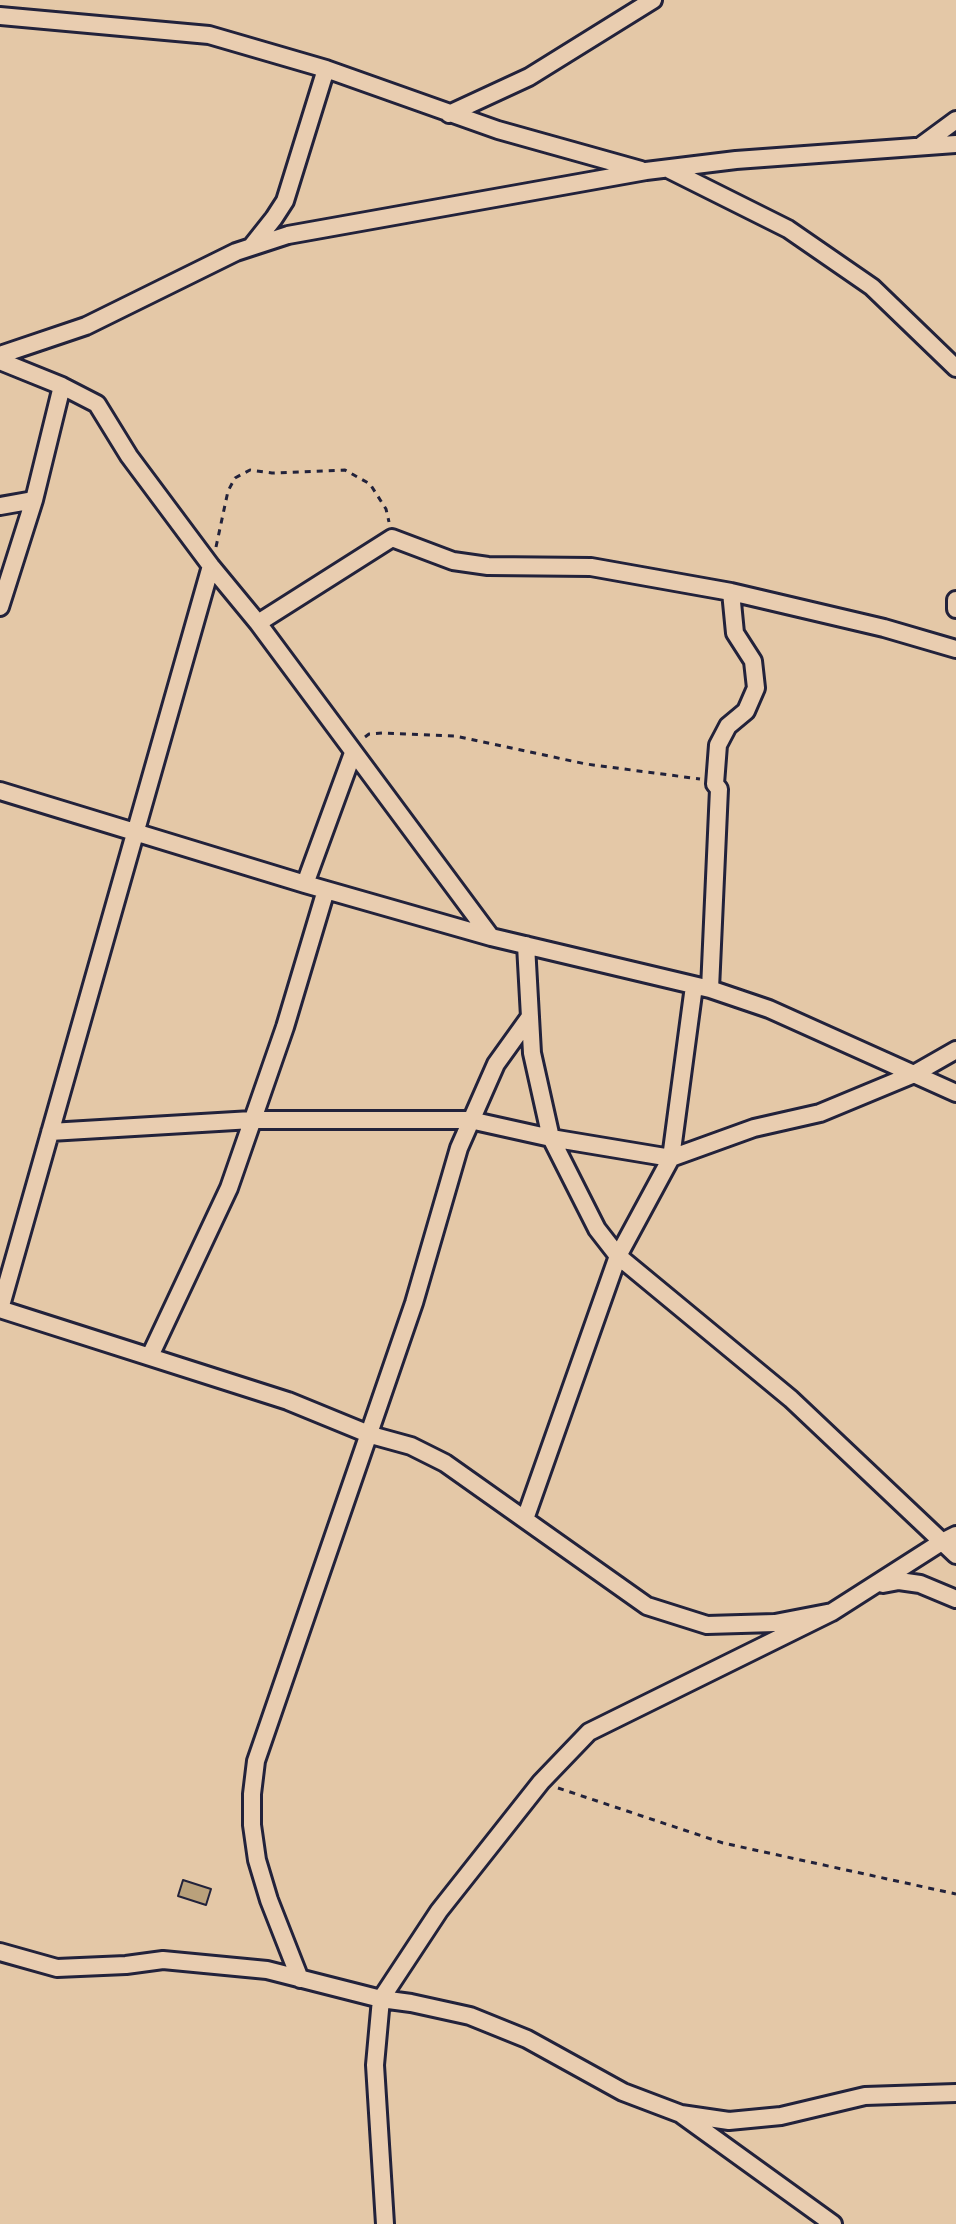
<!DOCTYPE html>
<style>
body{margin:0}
canvas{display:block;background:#e4c8a7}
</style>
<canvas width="956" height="2224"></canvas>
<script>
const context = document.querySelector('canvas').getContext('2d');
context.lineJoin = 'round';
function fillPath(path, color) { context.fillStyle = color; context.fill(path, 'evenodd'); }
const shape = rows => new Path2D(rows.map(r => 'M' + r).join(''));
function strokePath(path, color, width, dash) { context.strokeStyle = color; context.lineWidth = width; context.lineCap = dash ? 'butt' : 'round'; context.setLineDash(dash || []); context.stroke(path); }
const building = shape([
 [183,1880,211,1889,206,1905,178,1896,183,1880]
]);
fillPath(building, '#baa17b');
strokePath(building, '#22223b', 2);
const street = shape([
 [0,16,209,35,326,69,498,130,641,170],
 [449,114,529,77,653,0],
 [922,145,956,120],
 [670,170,788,229,872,287,956,368],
 [251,247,274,218,285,201,326,69],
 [0,355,86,326,236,252,288,235,646,171,736,160,956,144],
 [0,361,62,386,97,404,129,456,211,566,258,623,491,937],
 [0,506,34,500],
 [211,566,0,1309,288,1401,371,1435,411,1446,445,1463,647,1606,707,1625,775,1623,832,1612],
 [956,600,956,609],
 [0,607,34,500,62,386],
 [258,623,392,538,453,561,488,566,591,567,731,592,884,628,956,649],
 [0,791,305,884,491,937,710,989,769,1009,956,1093],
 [305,884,353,753],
 [526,945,532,1053,551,1138,597,1229,618,1256,791,1399,956,1555],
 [710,989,719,789,715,784,718,745,728,726,746,711,756,688,753,661,735,633,731,592],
 [50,1132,252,1120,470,1120,551,1138,671,1158,754,1128,820,1113,914,1074,956,1050],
 [150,1356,229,1188,285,1027,326,890],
 [525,1519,618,1256,671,1158,694,986],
 [883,1584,899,1581,920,1584,956,1599],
 [0,1952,57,1968,126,1965,163,1960,267,1970,381,1999,411,2003,470,2016,527,2039,623,2092,681,2114,729,2121,781,2116,865,2096,956,2093],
 [300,1979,269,1900,257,1860,252,1825,252,1794,256,1761,414,1303,459,1148,496,1064,529,1018],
 [682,2115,833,2224],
 [385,2224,375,2065,381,1999,439,1911,541,1782,589,1732,832,1612,940,1543,956,1535]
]);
strokePath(street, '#22223b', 22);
strokePath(shape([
 [216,547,228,491,235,478,250,470,272,473,345,470,370,484,386,509,389,522],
 [365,737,369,734,382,733,455,736,586,764,700,779],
 [558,1788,723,1843,956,1894]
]), '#22223b', 3, [6, 6]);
strokePath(street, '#e9cdb0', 16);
</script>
